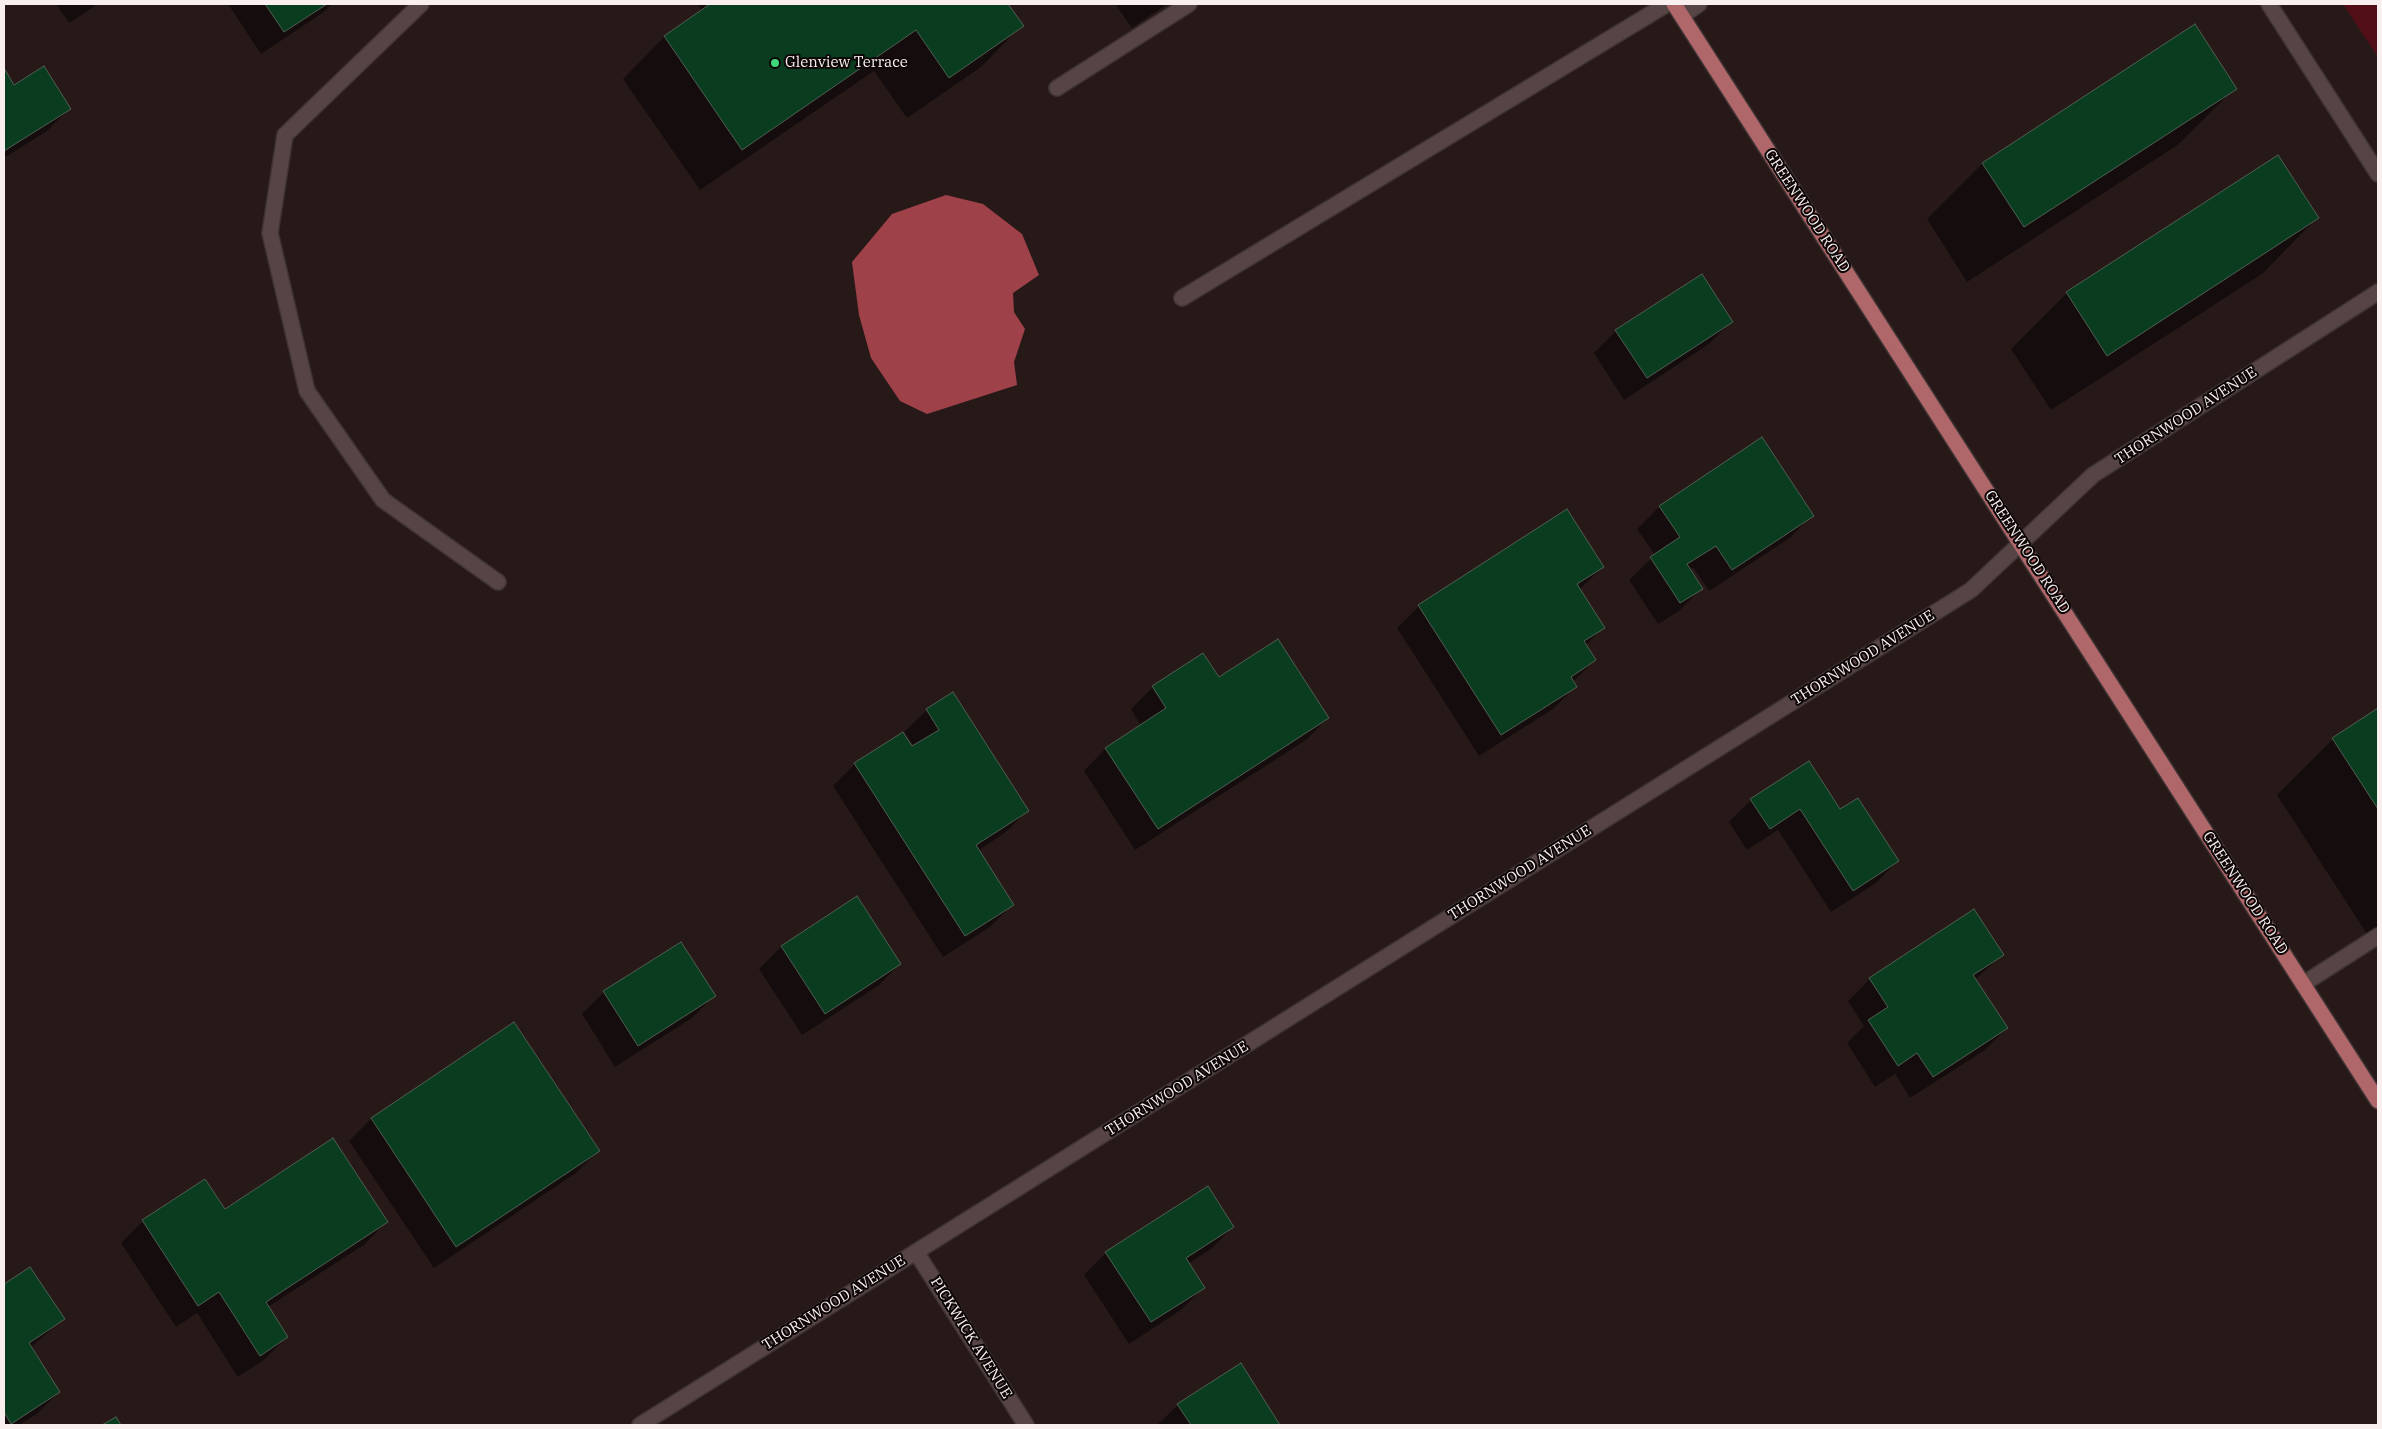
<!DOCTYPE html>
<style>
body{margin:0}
#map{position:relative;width:2382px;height:1429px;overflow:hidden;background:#281919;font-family:"IBM Plex Serif",serif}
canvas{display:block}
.frame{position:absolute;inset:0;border:5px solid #faefef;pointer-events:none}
</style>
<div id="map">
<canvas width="2382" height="1429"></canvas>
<div class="frame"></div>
</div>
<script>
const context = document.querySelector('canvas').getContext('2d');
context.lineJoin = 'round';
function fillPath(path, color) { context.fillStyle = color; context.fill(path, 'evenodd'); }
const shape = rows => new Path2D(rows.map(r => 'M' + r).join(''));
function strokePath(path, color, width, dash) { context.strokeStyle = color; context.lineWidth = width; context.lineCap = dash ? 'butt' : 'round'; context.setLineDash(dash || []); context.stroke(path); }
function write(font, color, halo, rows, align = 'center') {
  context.font = font + ' "IBM Plex Serif",serif'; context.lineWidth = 4; context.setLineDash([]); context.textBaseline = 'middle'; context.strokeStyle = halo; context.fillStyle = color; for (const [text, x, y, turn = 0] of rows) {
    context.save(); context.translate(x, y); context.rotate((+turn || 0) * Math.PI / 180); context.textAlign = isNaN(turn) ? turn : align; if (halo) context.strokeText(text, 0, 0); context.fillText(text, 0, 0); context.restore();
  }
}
fillPath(shape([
 [2343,4,2378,4,2378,57]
]), '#530f18');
fillPath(shape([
 [946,195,983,204,1022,234,1039,275,1013,293,1014,312,1025,329,1014,362,1017,385,927,414,900,401,871,358,859,315,852,262,892,214]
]), '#9f4148');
fillPath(shape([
 [56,4,98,4,69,23],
 [228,4,332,4,324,12,261,54],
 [698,4,1007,4,1022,25,981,67,907,118,874,71,700,190,623,79,664,37,702,11],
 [1115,4,1167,4,1132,28],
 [4,70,14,86,69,109,47,131,4,158],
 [2235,88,2179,144,1967,282,1927,219,1983,163],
 [2317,218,2262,274,2051,410,2011,349,2067,293],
 [1731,322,1709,344,1624,400,1594,353,1616,331],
 [1762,439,1812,515,1790,538,1709,591,1693,567,1689,570,1701,589,1679,611,1658,624,1629,580,1655,555,1637,529,1659,507],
 [1603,567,1579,590,1603,628,1585,646,1595,660,1573,682,1575,687,1553,709,1479,756,1397,628,1419,606],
 [1218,679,1328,718,1306,740,1135,850,1084,771,1106,748,1141,726,1131,709,1153,687],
 [952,693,1028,810,1006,832,978,851,1012,905,990,927,943,957,833,786,855,764,902,734,912,748,914,747,904,732,927,710],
 [2378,710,2378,927,2367,934,2277,795,2333,739],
 [1751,800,1840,811,1898,861,1876,883,1831,912,1778,830,1747,850,1729,822],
 [857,898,900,964,878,986,802,1035,759,969,781,947],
 [680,943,714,996,692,1018,615,1067,582,1014,604,992],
 [2002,955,1975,980,2007,1028,1985,1050,1910,1098,1895,1074,1875,1087,1847,1043,1864,1026,1848,1001,1870,979],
 [514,1024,598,1151,576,1173,434,1268,349,1141,371,1119],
 [225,1211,387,1221,365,1244,268,1307,287,1337,265,1359,238,1377,197,1313,176,1327,121,1243,143,1221],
 [1233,1227,1211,1249,1188,1264,1203,1288,1181,1310,1129,1344,1084,1275,1106,1253],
 [30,1269,63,1319,30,1348,59,1392,37,1414,19,1425,4,1425,4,1286],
 [1240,1365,1279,1425,1157,1425,1178,1405]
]), '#0007');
const building = shape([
 [265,4,327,4,284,32,265,4],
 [710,4,1008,4,1024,26,949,78,916,30,742,150,664,36,710,4],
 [2195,24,2237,89,2024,227,1982,163,2195,24],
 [44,66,71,109,4,151,4,68,14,85,44,66],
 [2278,155,2319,218,2107,356,2066,292,2278,155],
 [1702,274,1733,322,1647,378,1615,330,1702,274],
 [1762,437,1814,516,1732,570,1716,546,1687,564,1703,589,1680,603,1650,557,1680,537,1659,506,1762,437],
 [1567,509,1604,567,1577,584,1605,628,1584,641,1596,660,1571,677,1577,687,1501,735,1418,605,1567,509],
 [1278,639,1329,718,1158,829,1105,748,1166,708,1152,686,1203,653,1219,677,1278,639],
 [953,692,1029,811,976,845,1014,905,965,936,854,763,903,732,912,746,939,730,926,709,953,692],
 [2378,708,2378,809,2332,738,2378,708],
 [1809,761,1840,809,1858,798,1899,861,1853,891,1800,809,1770,829,1750,799,1809,761],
 [857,896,901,964,825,1014,781,946,857,896],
 [1974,909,2004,955,1973,975,2008,1028,1933,1077,1917,1053,1898,1066,1868,1020,1888,1007,1869,978,1974,909],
 [681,942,716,996,638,1046,603,991,681,942],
 [514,1022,600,1151,456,1247,371,1118,514,1022],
 [333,1138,388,1222,266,1302,288,1337,260,1356,219,1292,198,1306,142,1220,205,1179,225,1209,333,1138],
 [1208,1186,1234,1227,1186,1258,1205,1288,1151,1322,1105,1252,1208,1186],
 [30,1267,65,1319,29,1343,60,1392,11,1424,4,1412,4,1284,30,1267],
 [1241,1363,1280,1425,1191,1425,1177,1404,1241,1363],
 [116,1417,121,1425,102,1425,116,1417]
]);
fillPath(building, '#0a3d1f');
strokePath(building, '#505e53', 1);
const minor = shape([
 [421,4,285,135,270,233,307,391,383,500,498,582],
 [2269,4,2378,174],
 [1682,16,1699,4],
 [1057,88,1189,4],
 [1182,298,1667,4],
 [2303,984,2378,936],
 [916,1252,1026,1425],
 [640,1425,1971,590,2093,475,2378,292]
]);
const major = shape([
 [1674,4,2378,1101]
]);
strokePath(minor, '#3f3334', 18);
strokePath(major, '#3f3334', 18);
strokePath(minor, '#574545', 15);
strokePath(major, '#b0676a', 15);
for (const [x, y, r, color] of [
 [775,63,5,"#40d77c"]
]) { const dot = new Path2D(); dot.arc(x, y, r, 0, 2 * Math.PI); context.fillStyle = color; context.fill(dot); strokePath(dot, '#0c0606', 2); }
write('15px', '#faefef', '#0c0606', [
 ["Glenview Terrace",785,63]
], 'left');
write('15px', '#faefef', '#0c0606', [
 ["GREENWOOD ROAD",1807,211,57],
 ["THORNWOOD AVENUE",2186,416,-33],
 ["GREENWOOD ROAD",2027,552,57],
 ["THORNWOOD AVENUE",1863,658,-32],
 ["THORNWOOD AVENUE",1520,873,-32],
 ["GREENWOOD ROAD",2245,893,57],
 ["THORNWOOD AVENUE",1177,1089,-32],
 ["THORNWOOD AVENUE",834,1303,-32],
 ["PICKWICK AVENUE",971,1338,58]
]);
</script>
